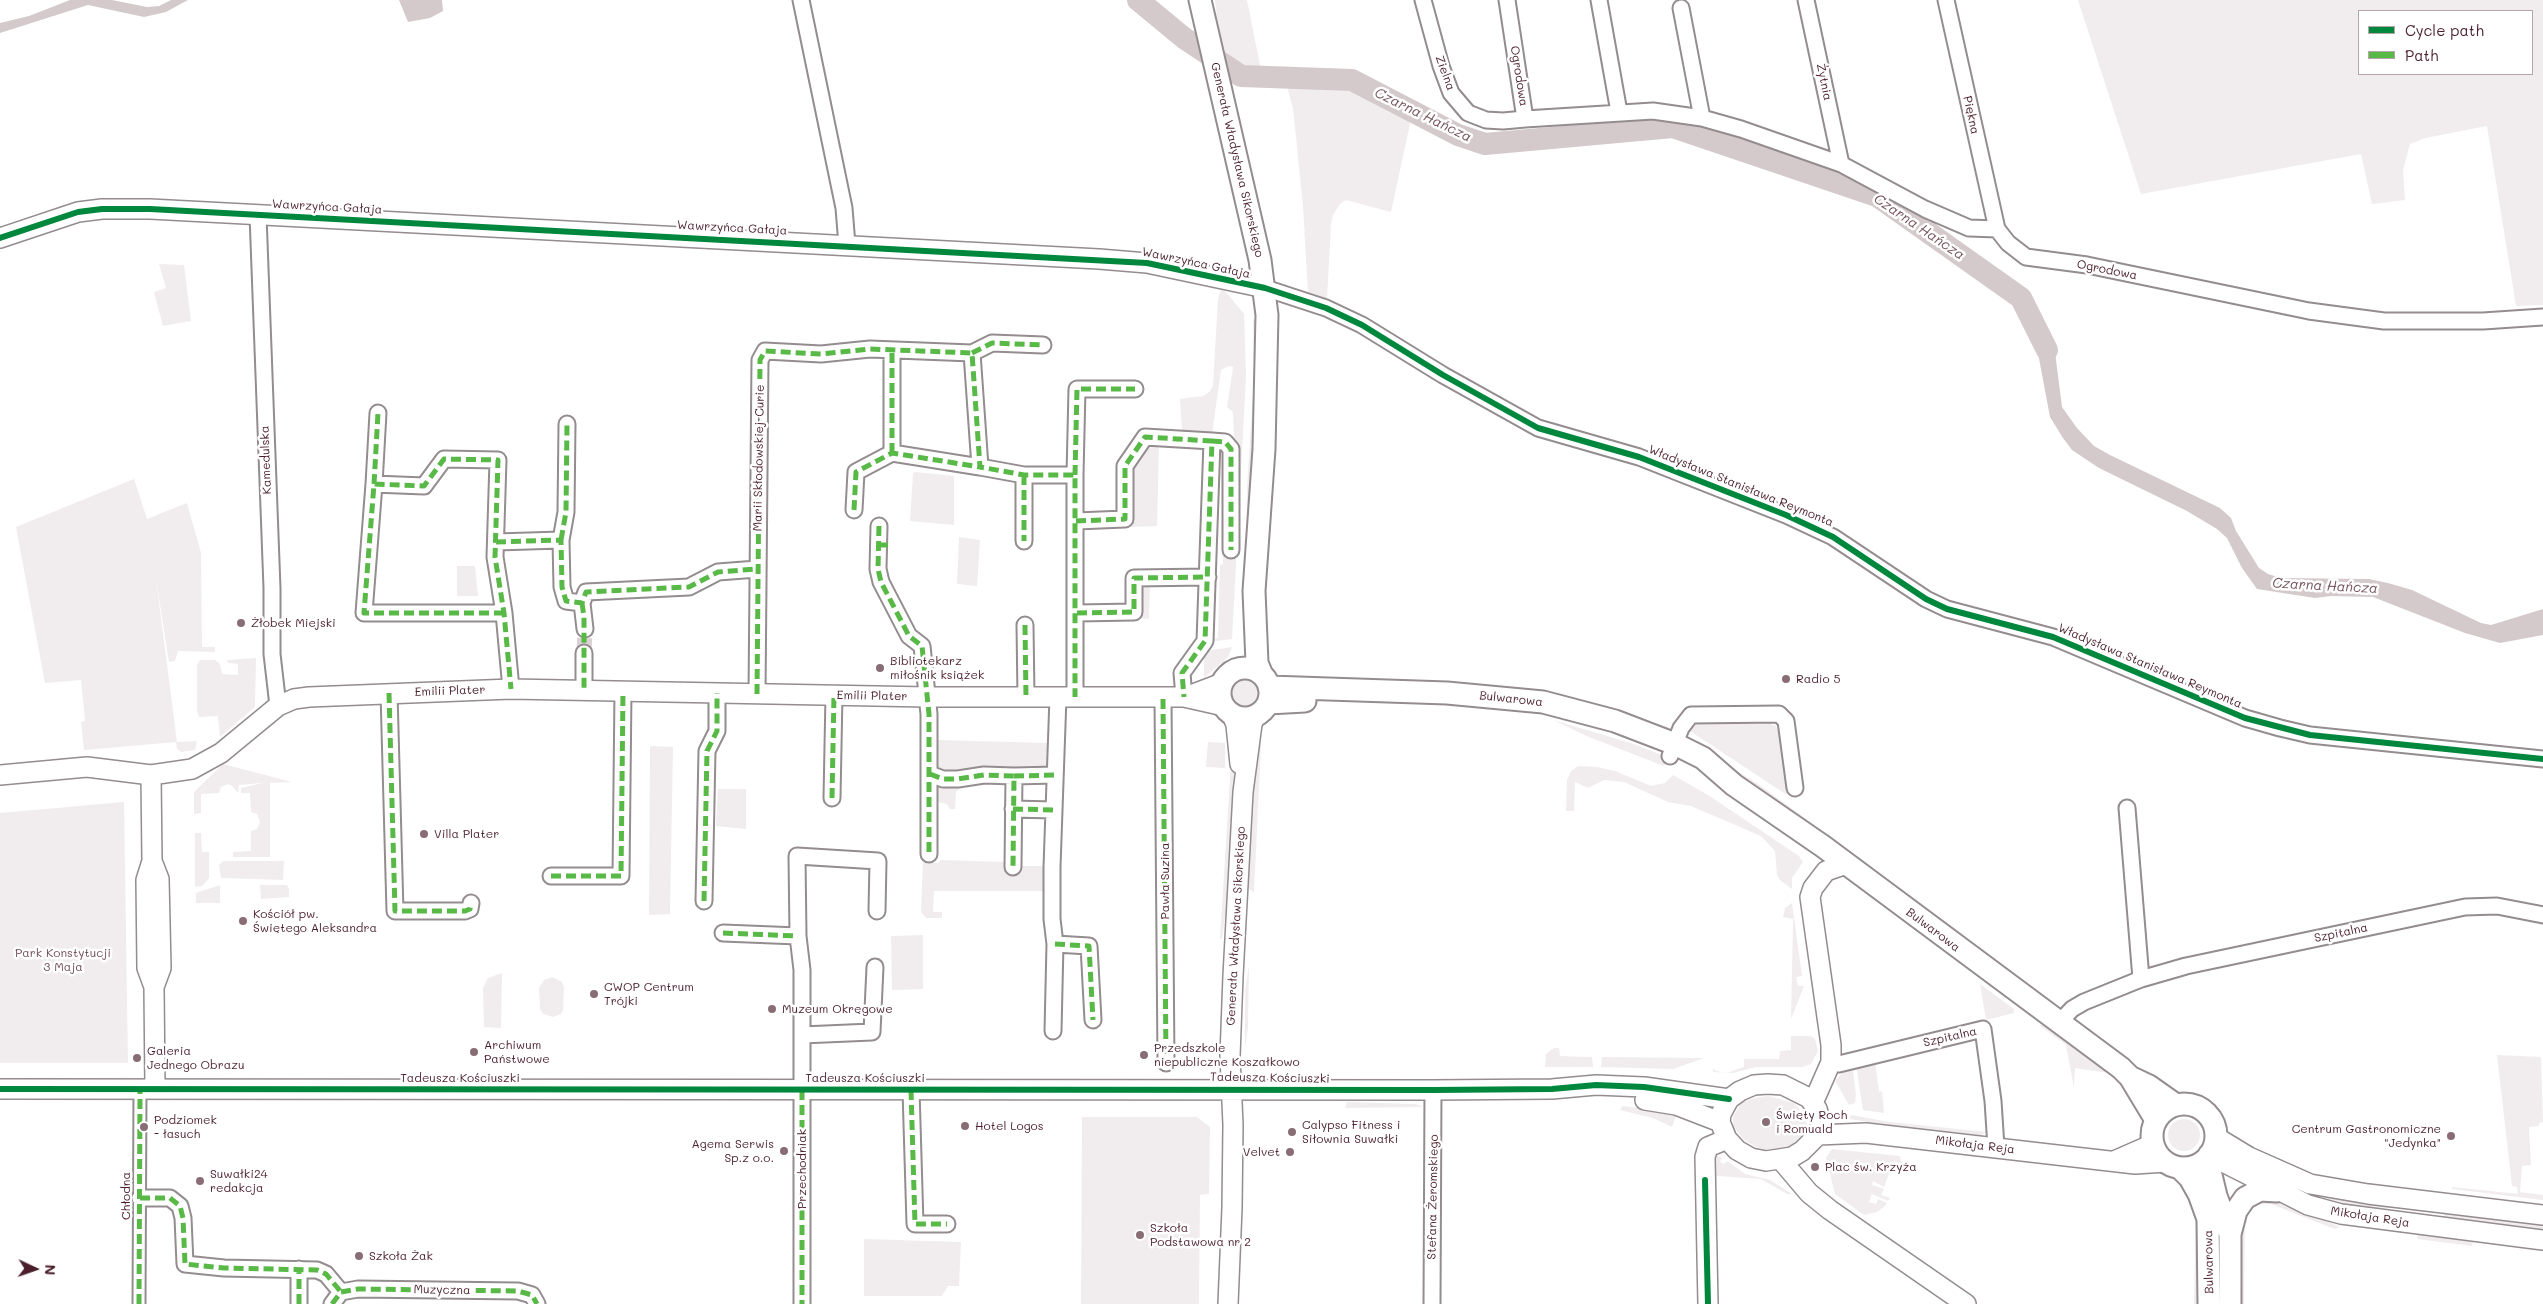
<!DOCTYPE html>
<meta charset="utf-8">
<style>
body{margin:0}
#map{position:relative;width:2543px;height:1304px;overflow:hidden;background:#fff;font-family:Mali,sans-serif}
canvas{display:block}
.legend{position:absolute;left:2358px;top:10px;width:175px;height:65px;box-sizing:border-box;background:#fff;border:1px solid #b7a5aa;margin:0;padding:6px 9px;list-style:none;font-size:15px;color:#4a1f2b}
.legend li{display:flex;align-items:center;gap:10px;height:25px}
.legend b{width:25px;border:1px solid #b7a5aa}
.north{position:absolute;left:10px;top:1244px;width:50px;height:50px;-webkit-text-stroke:4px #fff;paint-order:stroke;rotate:93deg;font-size:14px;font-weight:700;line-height:20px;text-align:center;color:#4a1f2b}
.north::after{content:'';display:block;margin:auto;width:18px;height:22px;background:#4a1f2b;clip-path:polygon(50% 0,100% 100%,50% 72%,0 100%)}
</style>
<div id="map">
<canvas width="2543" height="1304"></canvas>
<ul class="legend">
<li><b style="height:6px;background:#00873e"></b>Cycle path</li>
<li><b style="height:6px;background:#58b947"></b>Path</li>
</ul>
<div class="north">N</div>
</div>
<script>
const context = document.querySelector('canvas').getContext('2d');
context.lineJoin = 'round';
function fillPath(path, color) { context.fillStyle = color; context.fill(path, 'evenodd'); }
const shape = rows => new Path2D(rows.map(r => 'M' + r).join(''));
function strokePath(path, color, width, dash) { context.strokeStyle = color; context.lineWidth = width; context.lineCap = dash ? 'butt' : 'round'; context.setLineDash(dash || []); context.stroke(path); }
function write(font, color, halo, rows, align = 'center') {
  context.font = font + ' Mali,sans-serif'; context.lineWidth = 5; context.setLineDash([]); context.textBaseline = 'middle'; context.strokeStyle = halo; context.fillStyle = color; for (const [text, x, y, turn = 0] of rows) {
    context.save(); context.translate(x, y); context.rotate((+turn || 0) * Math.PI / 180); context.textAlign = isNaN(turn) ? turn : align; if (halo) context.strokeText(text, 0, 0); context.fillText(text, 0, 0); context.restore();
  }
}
fillPath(shape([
 [1215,0,1247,0,1261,70,1251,71,1226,59,1220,46],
 [2078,0,2543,0,2543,305,2516,306,2487,126,2425,138,2410,144,2403,170,2405,200,2372,204,2361,154,2141,194],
 [2532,11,2532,74,2359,74,2359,11],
 [1320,83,1346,84,1411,119,1391,212,1346,200,1340,204,1333,215,1331,223,1327,299,1308,292,1303,206,1293,108,1287,87],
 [159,264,184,265,191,321,163,326,154,292,166,288],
 [1221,290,1226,292,1244,314,1246,376,1232,639,1209,642,1208,639,1218,638,1220,565,1223,564,1223,551,1235,552,1236,444,1234,441,1233,412,1227,407,1233,367,1229,366,1221,370,1212,434,1182,433,1180,399,1203,396,1209,392,1213,386,1218,299],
 [1255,318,1255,447,1246,553,1247,488,1254,377,1253,320],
 [1159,445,1157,526,1130,527,1131,467,1138,456,1147,449],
 [916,472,954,476,954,525,910,521,913,473],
 [134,479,147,519,187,503,201,553,202,647,215,647,215,652,178,651,175,661,169,662,156,579,177,742,197,741,195,750,181,752,177,749,176,742,84,750,81,722,85,721,81,680,45,683,16,527],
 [959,537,980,540,977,586,957,584],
 [457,566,475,566,478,596,457,596],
 [1143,586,1150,586,1149,619,1138,618,1138,588],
 [1232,647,1228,657,1204,678,1204,651],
 [256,658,255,707,220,737,218,716,199,717,197,711,197,665,200,660,215,660,220,664,222,674,238,675,238,664,228,663,227,660],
 [1242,669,1249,669,1270,695,1250,717,1238,717,1222,701,1221,695,1226,678],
 [1553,720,1634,744,1664,756,1666,763,1664,766,1589,737],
 [1697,724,1770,724,1776,726,1779,732,1787,795,1690,731],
 [937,740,1048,743,1049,771,974,769,964,771,959,781,959,790,956,791,955,809,950,809,947,804,933,801,933,742],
 [1208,742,1225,743,1225,768,1206,767],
 [1254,744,1261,745,1254,892,1248,888,1246,882],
 [650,746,673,747,670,914,649,915],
 [1232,746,1236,803,1230,880,1222,939,1220,939],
 [1714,756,1761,786,1962,934,1959,939,1748,784],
 [223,764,292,782,270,783,270,857,233,857,233,852,251,851,251,831,257,829,260,822,257,814,251,812,250,793,241,793,241,788,262,783,239,785,238,793,232,786,228,784,221,787,219,793,201,794,201,813,194,814,194,792],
 [1578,766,1597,767,1615,771,1651,786,1665,783,1673,775,1708,795,1799,856,1803,862,1792,878,1792,889,1780,880,1777,875,1775,851,1761,836,1691,806,1668,802,1624,782,1604,780,1588,788,1575,782,1574,811,1566,811,1567,780,1571,771],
 [718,789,746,789,746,829,716,826],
 [124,802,128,1063,0,1063,0,813],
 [195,833,201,833,202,852,209,852,209,878,202,886,195,887],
 [941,860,1006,862,1006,873,1019,873,1022,872,1022,866,1046,866,1043,891,934,891,933,912,942,912,942,918,926,918,921,912,923,862,938,863],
 [223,861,284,861,283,880,221,878,219,865],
 [220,885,220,903,196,903,196,893],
 [260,885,287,885,289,889,289,897,261,899],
 [1792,903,1802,976,1796,977,1798,986,1804,986,1791,1019,1793,919,1783,917,1785,908],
 [923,935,923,989,892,990,891,936],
 [1249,965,1248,1028,1245,1049,1245,991],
 [502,973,501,1028,484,1027,483,988,488,978],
 [553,977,562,982,564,988,563,1010,561,1014,553,1017,543,1014,540,1009,539,988,544,980],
 [1980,984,2014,1009,2014,1013,1986,1020],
 [2039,1025,2043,1025,2108,1073,2075,1068,2074,1088,2066,1045],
 [1791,1036,1810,1036,1815,1039,1818,1051,1811,1064,1802,1067,1756,1067,1733,1073,1713,1072,1713,1068,1716,1071,1726,1073,1744,1067,1744,1059,1779,1059,1780,1051,1791,1050],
 [1554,1048,1559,1048,1560,1056,1592,1057,1593,1067,1545,1067,1546,1054],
 [2497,1055,2541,1057,2543,1122,2539,1123,2539,1126,2529,1127,2531,1165,2522,1166,2520,1192,2543,1195,2543,1200,2452,1189,2452,1187,2518,1194,2517,1187,2512,1186],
 [1602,1057,1607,1057,1704,1058,1673,1069,1601,1067],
 [1875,1061,1879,1092,1882,1091,1884,1113,1863,1110,1857,1071,1858,1065],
 [1853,1070,1856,1095,1855,1103,1849,1105,1835,1081,1842,1073],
 [1768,1096,1794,1103,1806,1117,1807,1127,1805,1137,1790,1148,1767,1150,1756,1147,1744,1140,1733,1126,1733,1117,1741,1103,1754,1098],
 [1347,1102,1416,1104,1423,1107,1345,1108],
 [1622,1106,1656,1110,1676,1116,1672,1127,1653,1118,1620,1110],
 [1851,1115,1890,1122,1987,1132,1981,1135,1895,1126,1849,1119],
 [1082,1117,1197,1117,1210,1127,1209,1194,1200,1195,1199,1304,1081,1304],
 '2168 1135a16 16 0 1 1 32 0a16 16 0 1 1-32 0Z',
 [1832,1149,1900,1156,1902,1167,1893,1164,1891,1170,1883,1164,1881,1170,1890,1171,1884,1187,1873,1181,1872,1185,1884,1189,1881,1195,1890,1198,1888,1201,1872,1194,1869,1202,1876,1204,1878,1199,1887,1203,1884,1207,1877,1212,1864,1215,1835,1194,1826,1158],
 [1716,1155,1722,1158,1720,1162,1724,1164,1727,1161,1745,1174,1770,1180,1792,1194,1787,1194,1761,1179,1717,1176,1714,1175,1714,1159],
 [2250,1164,2432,1210,2425,1212,2392,1208,2348,1207,2305,1195],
 [2267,1196,2296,1207,2340,1227,2335,1229,2327,1226,2271,1204,2256,1204,2252,1199],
 [2196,1206,2198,1206,2200,1304,2194,1304],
 [2448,1210,2543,1221,2543,1232,2442,1219],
 [2245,1211,2244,1304,2238,1304,2239,1222],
 [2418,1232,2473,1240,2472,1246,2417,1239],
 [864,1239,961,1242,959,1286,948,1286,942,1296,864,1296]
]), '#f1edee');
fillPath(shape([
 [70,0,112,0,147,7,159,6,171,0,188,0,166,12,144,17,88,5,0,33,0,23,29,16],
 [399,0,442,0,443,11,430,18,408,22],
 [2041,321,2048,328,2054,344,2062,407,2077,428,2094,446,2110,455,2220,508,2231,518,2236,531,2259,568,2268,574,2281,578,2369,579,2388,583,2412,590,2481,623,2491,625,2543,609,2543,635,2500,643,2465,633,2373,597,2331,596,2315,598,2257,589,2242,568,2227,538,2217,529,2187,511,2099,468,2072,450,2063,438,2050,417,2038,353,2030,330,2034,323]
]), '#d4cacc');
strokePath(shape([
 [1138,0,1184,38,1241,76,1352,80,1458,135,1485,144,1673,127,1877,196,2021,298,2047,350]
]), '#d4cacc', 22);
strokePath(shape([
 [584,653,585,629]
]), '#dbd2d5', 15, [15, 8]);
const pedestrian = shape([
 [139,1304,140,1089]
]);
const minor = shape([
 [801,0,844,208,847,245],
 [1423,0,1441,66,1451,93,1468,113,1486,120,1503,121,1525,119],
 [1507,0,1525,119,1653,111,1702,118,1741,129,1841,164,1925,209,1969,228,1997,229],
 [1599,0,1619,112],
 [1806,0,1841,164],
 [1946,0,1997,229,2008,243,2026,257,2087,265,2309,311,2384,321,2483,321,2543,317],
 [1681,8,1702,118],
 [258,215,272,588,272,654,278,706],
 [1265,288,1326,308,1362,325,1443,375,1538,428,1639,457,1786,515,1833,537,1926,599,1947,609,2053,637,2245,718,2280,728,2310,735,2543,759],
 [972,353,992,343,1043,345],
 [1212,441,1225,442,1231,449,1231,550],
 [892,453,892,352],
 [1024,475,1024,541],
 [1075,475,1077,389,1135,389],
 [374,484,378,413],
 [854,510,856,472,892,453,980,467],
 [1076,521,1125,519,1125,466,1145,437,1212,441,1205,641,1182,673,1184,697],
 [879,526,878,569,881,582,909,636,922,646,929,714,929,854],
 [561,540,566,512,567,424],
 [496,542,561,540,562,587,566,601,582,603,586,592,689,587,718,572,757,569],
 [582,603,585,629],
 [504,613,364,613,374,484,424,486,444,459,498,460,495,557,504,613,511,689],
 [1077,613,1134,612,1134,578,1208,577],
 [1025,625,1026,697],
 [584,690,584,653],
 [389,693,395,911,465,911,470,909,471,903],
 [757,694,760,360,765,351,821,354,870,349,972,353,980,467,1024,475,1075,475,1075,697],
 [1163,699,1166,1063],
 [1670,756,1681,728,1691,715,1779,714,1786,721,1795,788],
 [930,774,943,779,958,779,984,775,1014,776,1013,867],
 [1014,776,1055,775],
 [832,798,834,695],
 [2127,808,2141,979],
 [1013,809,1054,810],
 [551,876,621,876,623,691],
 [704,901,707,751,717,731,717,693],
 [723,933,798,936],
 [1055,944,1089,946,1093,1020],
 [2059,1023,2072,1009,2084,1002,2141,979,2186,966,2465,907,2497,906,2543,915],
 [1053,1031,1055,944,1052,919,1052,867,1058,697],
 [802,1035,872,1032,875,967],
 [1831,1062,1839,1064,1983,1029,1993,1101,1996,1147],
 [911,1090,915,1224,947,1224],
 [140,1198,170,1198,180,1206,183,1218,185,1264,224,1268,317,1270,326,1274,341,1292],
 [299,1304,299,1269],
 [332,1304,341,1292,358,1289,518,1291,532,1295,537,1304],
 [802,1304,802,970,798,936,797,856,878,861,877,911],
 [1432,1304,1433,1090]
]);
const tertiary = shape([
 [0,238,78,212,102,209,150,209,1099,259,1147,263,1265,288],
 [1188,696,1222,683],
 [1232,714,1236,725,1240,764],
 [0,775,87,767,151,775,192,769,221,753,278,706,294,699,309,697,511,689,927,697,1184,697,1224,706],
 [151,775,152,861,159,879,161,968,154,987],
 [152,861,146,880,147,968,154,987,155,1089],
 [1768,1084,1783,1085,1809,1098,1817,1109,1821,1122,1818,1135,1802,1151,1792,1157,1766,1161,1751,1158,1737,1150,1727,1139,1720,1122,1721,1114,1729,1099,1740,1091,1754,1085,1768,1084],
 [0,1089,1433,1090,1552,1089,1596,1085,1644,1087,1729,1099],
 [1645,1100,1676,1105,1720,1122],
 [1813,1103,1831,1062,1831,1045,1810,897,1813,888,1826,871,1846,864],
 [1818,1135,1866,1133,2135,1164,2166,1162],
 [2216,1137,2249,1157,2310,1184,2368,1194,2543,1215],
 [2209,1155,2308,1205,2341,1214,2543,1240],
 [1781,1160,1809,1193,1830,1210,1966,1304],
 [2114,1161,2153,1144],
 [1228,1304,1232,1208,1233,1125,1230,1056,1233,976,1243,792,1252,724,1256,715],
 [1708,1304,1705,1157,1708,1147,1727,1139]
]);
const secondary = shape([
 [1200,0,1260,260,1267,315,1264,449,1254,591,1257,663,1262,675],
 '1220 693a25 25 0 1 1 50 0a25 25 0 1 1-50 0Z',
 [1269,687,1447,693,1543,702,1615,721,1675,744,1703,758,1734,785,1824,847,2121,1068,2130,1077,2156,1120],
 [1268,703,1305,701],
 [2130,1077,2149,1086,2176,1105],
 '2152 1136a32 32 0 1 1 64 0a32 32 0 1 1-64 0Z',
 [2209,1155,2210,1171,2216,1196,2230,1234,2230,1304],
 [2180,1168,2190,1178,2199,1194,2208,1219,2209,1304],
 [2230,1234,2236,1211,2245,1198,2260,1190,2277,1191]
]);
strokePath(pedestrian, '#948c8e', 15);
strokePath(minor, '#948c8e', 19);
strokePath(tertiary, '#948c8e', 22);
strokePath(secondary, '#948c8e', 25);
strokePath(pedestrian, '#fff', 11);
strokePath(minor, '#fff', 15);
strokePath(tertiary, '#fff', 19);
strokePath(secondary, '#fff', 21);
strokePath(shape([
 [972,353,992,343,1043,345],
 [1212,441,1225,442,1231,449,1231,550],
 [892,453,892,352],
 [1024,475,1024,541],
 [1075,475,1077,389,1135,389],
 [374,484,378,413],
 [854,510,856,472,892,453,980,467],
 [1076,521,1125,519,1125,466,1145,437,1212,441,1205,641,1182,673,1184,697],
 [879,526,878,569,881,582,909,636,922,646,929,714,929,854],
 [561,540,566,512,567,424],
 [496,542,561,540,562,587,566,601,582,603,586,592,689,587,718,572,757,569],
 [878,545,888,545],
 [582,603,584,617,584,690],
 [504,613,364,613,374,484,424,486,444,459,498,460,495,557,504,613,511,689],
 [1077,613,1134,612,1134,578,1208,577],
 [1025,625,1026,697],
 [389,693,395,911,465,911,470,909,471,903],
 [757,694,760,360,765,351,821,354,870,349,972,353,980,467,1024,475,1075,475,1075,697],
 [1163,699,1166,1063],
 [930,774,943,779,958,779,984,775,1014,776,1013,867],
 [1014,776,1055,775],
 [832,798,834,695],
 [1013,809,1054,810],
 [551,876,621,876,623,691],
 [704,901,707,751,717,731,717,693],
 [723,933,798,936],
 [1055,944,1089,946,1093,1020],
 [802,1090,802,1304],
 [911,1090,915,1224,947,1224],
 [140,1198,170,1198,180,1206,183,1218,185,1264,224,1268,317,1270,326,1274,341,1292],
 [139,1304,140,1089],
 [299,1304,299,1269],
 [332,1304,341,1292,358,1289,518,1291,532,1295,537,1304]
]), '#58b947', 5, [10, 5]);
strokePath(shape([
 [0,238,78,212,102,209,150,209,1147,263,1265,288,1326,308,1362,325,1443,375,1538,428,1639,457,1786,515,1833,537,1926,599,1947,609,2053,637,2245,718,2310,735,2543,759],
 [0,1089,1433,1090,1552,1089,1596,1085,1644,1087,1729,1099],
 [1705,1180,1708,1304]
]), '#00873e', 6);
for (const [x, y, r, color] of [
 [241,623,5,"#896d75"],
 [880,668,5,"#896d75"],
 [1786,679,5,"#896d75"],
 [424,834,5,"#896d75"],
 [243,921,5,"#896d75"],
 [594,994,5,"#896d75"],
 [772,1009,5,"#896d75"],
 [474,1052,5,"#896d75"],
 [1144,1055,5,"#896d75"],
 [137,1058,5,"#896d75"],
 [1766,1122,5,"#896d75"],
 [965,1126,5,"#896d75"],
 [144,1127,5,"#896d75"],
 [1292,1132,5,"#896d75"],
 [2451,1136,5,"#896d75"],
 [784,1151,5,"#896d75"],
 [1290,1152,5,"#896d75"],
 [1815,1167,5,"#896d75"],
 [200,1181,5,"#896d75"],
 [1140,1235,5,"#896d75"],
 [359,1256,5,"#896d75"]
]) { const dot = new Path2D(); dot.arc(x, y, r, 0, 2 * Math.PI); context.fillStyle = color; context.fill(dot); strokePath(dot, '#fff', 2); }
write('12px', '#4a1f2b', '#fff', [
 ["Zielna",1445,73,70],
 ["Ogrodowa",1519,76,81],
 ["Żytnia",1824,82,78],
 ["Piękna",1971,115,78],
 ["Generała Władysława Sikorskiego",1237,160,77],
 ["Wawrzyńca Gałaja",327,207,3],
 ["Wawrzyńca Gałaja",732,228,3],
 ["Wawrzyńca Gałaja",1196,263,12],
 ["Ogrodowa",2107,270,11],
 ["Marii Skłodowskiej-Curie",759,458,-89],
 ["Kamedulska",266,460,-92],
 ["Władysława Stanisława Reymonta",1741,486,22],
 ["Władysława Stanisława Reymonta",2150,666,23],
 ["Emilii Plater",450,691,-2],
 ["Emilii Plater",872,696,1],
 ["Bulwarowa",1511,699,6],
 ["Pawła Suzina",1165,881,-90],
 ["Generała Władysława Sikorskiego",1236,926,-87],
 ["Bulwarowa",1933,930,37],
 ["Szpitalna",2341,933,-12],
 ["Szpitalna",1950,1037,-13],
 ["Tadeusza Kościuszki",460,1078],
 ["Tadeusza Kościuszki",865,1078],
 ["Tadeusza Kościuszki",1270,1078,1],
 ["Mikołaja Reja",1975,1145,7],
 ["Przechodniak",802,1169,-90],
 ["Chłodna",126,1196,-90],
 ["Stefana Żeromskiego",1433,1197,-89],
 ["Mikołaja Reja",2370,1217,9],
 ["Bulwarowa",2209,1262,-91],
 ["Muzyczna",442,1290,1]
]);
write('12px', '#4a1f2b', '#fff', [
 ["Żłobek Miejski",251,623],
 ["Bibliotekarz",890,661],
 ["miłośnik książek",890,675],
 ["Radio 5",1796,679],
 ["Villa Plater",434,834],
 ["Kościół pw.",253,914],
 ["Świętego Aleksandra",253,928],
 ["CWOP Centrum",604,987],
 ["Trójki",604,1001],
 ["Muzeum Okręgowe",782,1009],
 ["Archiwum",484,1045],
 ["Państwowe",484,1059],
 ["Przedszkole",1154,1048],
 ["niepubliczne Koszałkowo",1154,1062],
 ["Galeria",147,1051],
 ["Jednego Obrazu",147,1065],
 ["Święty Roch",1776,1115],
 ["i Romuald",1776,1129],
 ["Podziomek",154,1120],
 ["- łasuch",154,1134],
 ["Calypso Fitness i",1302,1125],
 ["Siłownia Suwałki",1302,1139],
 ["Hotel Logos",975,1126],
 ["Centrum Gastronomiczne",2441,1129,"right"],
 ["\"Jedynka\"",2441,1143,"right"],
 ["Agema Serwis",774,1144,"right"],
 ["Sp.z o.o.",774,1158,"right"],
 ["Velvet",1280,1152,"right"],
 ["Plac św. Krzyża",1825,1167],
 ["Suwałki24",210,1174],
 ["redakcja",210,1188],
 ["Szkoła",1150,1228],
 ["Podstawowa nr 2",1150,1242],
 ["Szkoła Żak",369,1256]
], 'left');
write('12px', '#714f58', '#fff', [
 ["Park Konstytucji",63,953],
 ["3 Maja",63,967]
]);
write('italic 14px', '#74535c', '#fff', [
 ["Czarna Hańcza",1423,115,26],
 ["Czarna Hańcza",1919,227,34],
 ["Czarna Hańcza",2325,586,3]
]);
</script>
